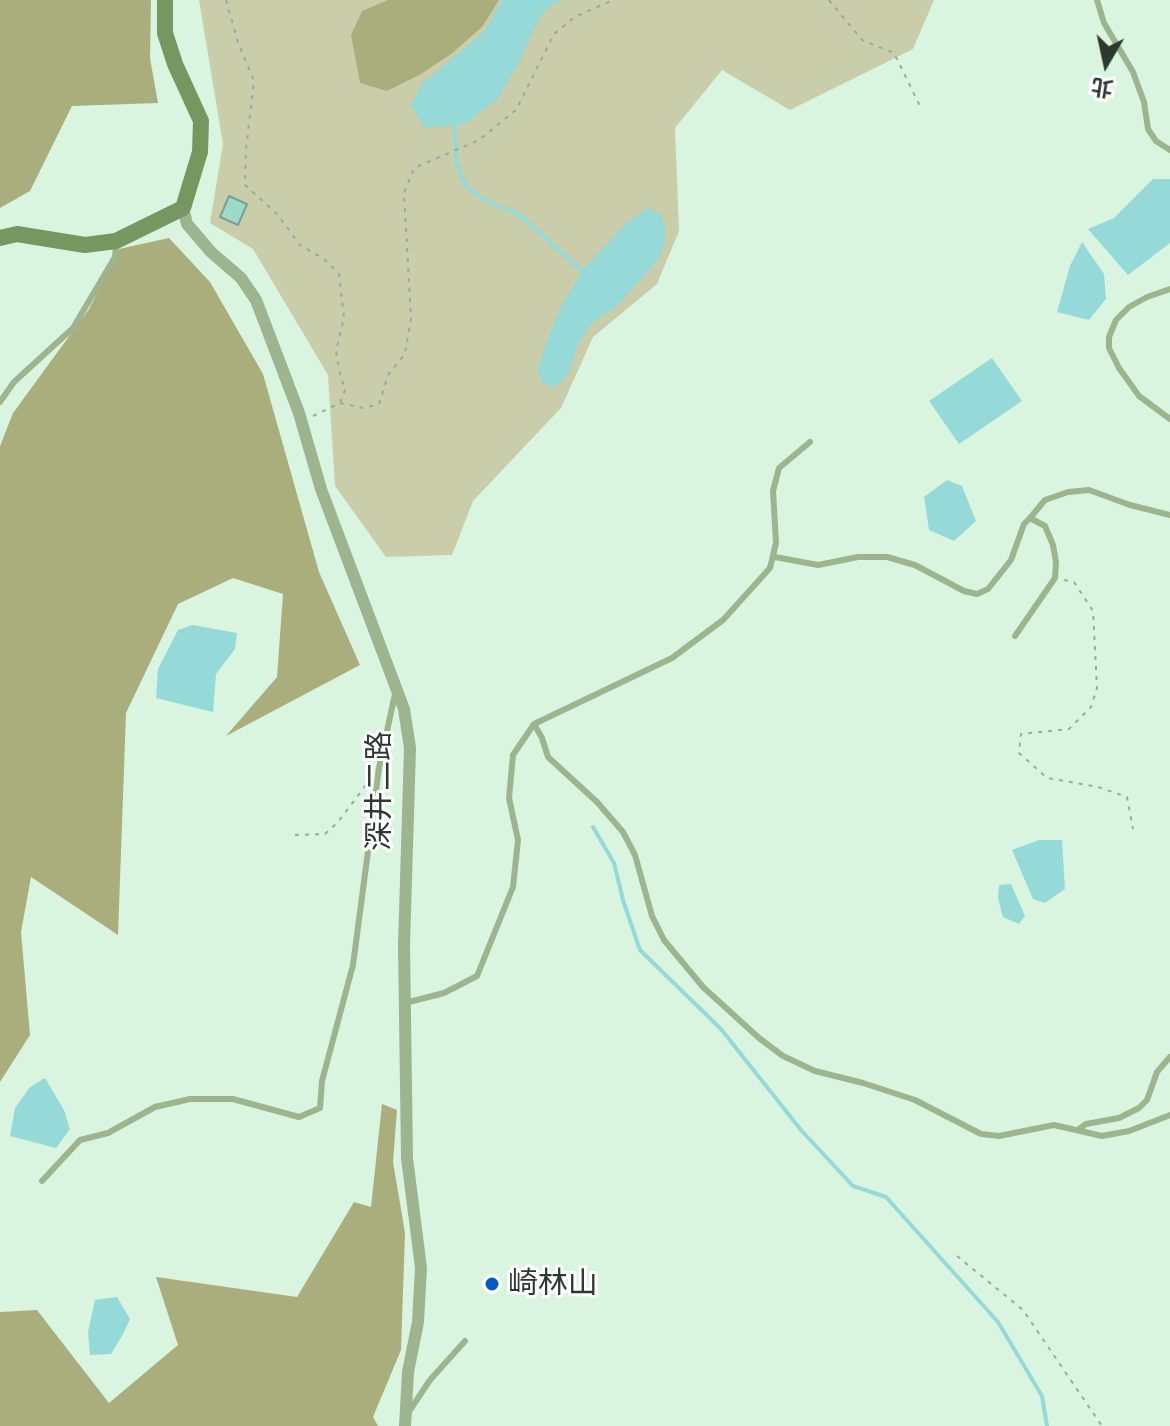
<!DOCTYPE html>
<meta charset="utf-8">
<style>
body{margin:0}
#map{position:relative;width:1170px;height:1426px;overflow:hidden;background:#d9f5e0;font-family:"PT Sans Narrow","Noto Sans TC",sans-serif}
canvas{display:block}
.north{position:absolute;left:1066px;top:24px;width:80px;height:80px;-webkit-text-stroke:6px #fff;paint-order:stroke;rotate:189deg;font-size:22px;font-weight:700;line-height:32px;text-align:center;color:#2d3830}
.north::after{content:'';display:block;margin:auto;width:28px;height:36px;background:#2d3830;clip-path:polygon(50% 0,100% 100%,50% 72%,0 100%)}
</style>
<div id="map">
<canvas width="1170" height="1426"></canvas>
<div class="north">北</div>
</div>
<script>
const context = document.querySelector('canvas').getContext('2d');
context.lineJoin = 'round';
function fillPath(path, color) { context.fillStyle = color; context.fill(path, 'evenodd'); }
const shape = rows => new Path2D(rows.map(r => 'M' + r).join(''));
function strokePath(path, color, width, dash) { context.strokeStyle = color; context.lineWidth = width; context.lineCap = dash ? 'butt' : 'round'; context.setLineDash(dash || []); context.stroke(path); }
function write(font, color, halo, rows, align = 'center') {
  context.font = font + ' "PT Sans Narrow","Noto Sans TC",sans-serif'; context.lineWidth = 6; context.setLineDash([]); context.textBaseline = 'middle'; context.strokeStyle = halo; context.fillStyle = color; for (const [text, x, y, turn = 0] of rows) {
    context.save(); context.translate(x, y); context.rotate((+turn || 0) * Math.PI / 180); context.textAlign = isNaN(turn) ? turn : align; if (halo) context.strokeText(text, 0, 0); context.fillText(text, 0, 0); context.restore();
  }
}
fillPath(shape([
 [199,0,934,0,913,49,790,110,722,70,675,128,679,231,657,284,593,337,561,408,473,501,452,555,386,557,335,486,328,375,253,249,210,223,223,144]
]), '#cacdaa');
fillPath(shape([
 [0,0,151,0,150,58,158,103,72,106,30,191,0,208],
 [388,0,499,0,482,27,451,54,421,74,387,91,360,83,351,35,362,11],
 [169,238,210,282,263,374,319,572,360,665,226,736,277,677,283,594,233,578,178,604,126,713,118,935,31,877,21,932,30,1035,0,1082,0,446,13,413,89,309,119,249],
 [382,1104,397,1110,393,1162,405,1233,401,1350,373,1417,378,1426,0,1426,0,1312,37,1310,109,1403,178,1345,156,1277,297,1297,354,1202,371,1207]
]), '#aaae7c');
fillPath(shape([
 [502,0,565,0,551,5,538,20,520,60,498,99,465,124,425,128,411,106,422,84,485,31],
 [1153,179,1170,179,1170,243,1128,275,1088,229,1114,218],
 [647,208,661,214,666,234,660,257,619,304,591,324,578,344,568,375,555,387,543,384,538,370,546,344,560,309,582,271,625,225],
 [1082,242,1104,274,1106,299,1089,320,1057,312,1070,266],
 [992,358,1022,401,959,444,929,401],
 [947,480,962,486,976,521,954,541,929,530,924,497],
 [192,625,237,633,235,649,216,674,213,712,156,698,158,669,178,630],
 [1039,840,1062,840,1065,889,1045,903,1033,899,1012,850],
 [1011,884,1025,916,1019,924,1003,917,998,898,999,885],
 [45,1078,64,1110,70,1129,56,1148,10,1136,15,1108,30,1087],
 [117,1297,130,1319,122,1336,111,1354,90,1355,88,1332,95,1300]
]), '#95d9d9');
strokePath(shape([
 [455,125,456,163,466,186,485,200,520,215,582,271],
 [593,827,614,863,623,900,640,950,721,1029,801,1130,853,1186,886,1197,998,1322,1042,1396,1047,1426]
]), '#95d9d9', 4);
const building = shape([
 [229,196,247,204,238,225,220,217,229,196]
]);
fillPath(building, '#9ddbc9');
strokePath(building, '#7c9e94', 2);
strokePath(shape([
 [226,0,238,42,254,81,246,149,245,185,277,214,300,245,324,259,339,274,344,318,336,351,341,380,346,388,340,403],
 [829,0,862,40,894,53,922,110],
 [313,416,340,403,363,408,379,404,388,375,405,354,411,318,404,193,414,168,479,140,516,110,554,34,575,17,613,0],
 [1064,580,1074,582,1093,611,1097,688,1091,707,1069,729,1021,734,1019,753,1047,778,1098,787,1127,797,1133,829],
 [295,835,325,834,338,822,366,785],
 [957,1256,1023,1310,1102,1426]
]), '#96ac9c', 2, [4, 6]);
strokePath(shape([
 [1097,0,1104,23,1133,72,1144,102,1148,129,1156,141,1170,150],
 [1170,289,1147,297,1129,307,1116,320,1109,337,1109,348,1119,368,1139,396,1170,419],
 [0,402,14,382,73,328,115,257,116,244],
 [1030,518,1045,500,1068,492,1089,490,1130,505,1170,515],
 [775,557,818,565,858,557,887,557,915,565,964,591,977,594,988,589,1011,560,1024,524,1030,518,1045,526,1053,545,1056,562,1055,578,1015,636],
 [534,724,542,738,548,757,597,802,623,832,635,855,652,916,664,940,703,987,759,1038,783,1056,815,1071,863,1083,915,1100,981,1134,999,1136,1054,1125,1102,1136,1129,1131,1170,1115],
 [405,1003,444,993,477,976,513,887,518,840,509,798,513,755,534,724,672,658,723,620,770,568,776,543,773,491,779,468,810,442],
 [1079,1129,1086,1124,1119,1118,1139,1108,1147,1100,1157,1072,1170,1057],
 [42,1181,80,1140,108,1133,155,1107,190,1099,233,1099,299,1117,320,1108,322,1081,353,965,379,768,395,694],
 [408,1413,430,1380,465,1341]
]), '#9db48e', 6);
strokePath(shape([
 [183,208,187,224,211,252,241,278,256,300,299,413,321,489,404,709,410,748,404,945,407,1158,421,1268,418,1322,408,1372,405,1426]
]), '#9db48e', 12);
strokePath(shape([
 [0,238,17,234,85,245,116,241,183,208,200,152,201,121,175,64,165,33,165,0]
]), '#779760', 16);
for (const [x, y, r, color] of [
 [492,1284,8,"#045ac3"]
]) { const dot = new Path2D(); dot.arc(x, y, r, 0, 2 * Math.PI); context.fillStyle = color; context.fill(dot); strokePath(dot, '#fff', 3); }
write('30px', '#2d3830', '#fff', [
 ["深井二路",380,791,-90]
]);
write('30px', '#2d3830', '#fff', [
 ["崎林山",508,1284]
], 'left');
</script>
